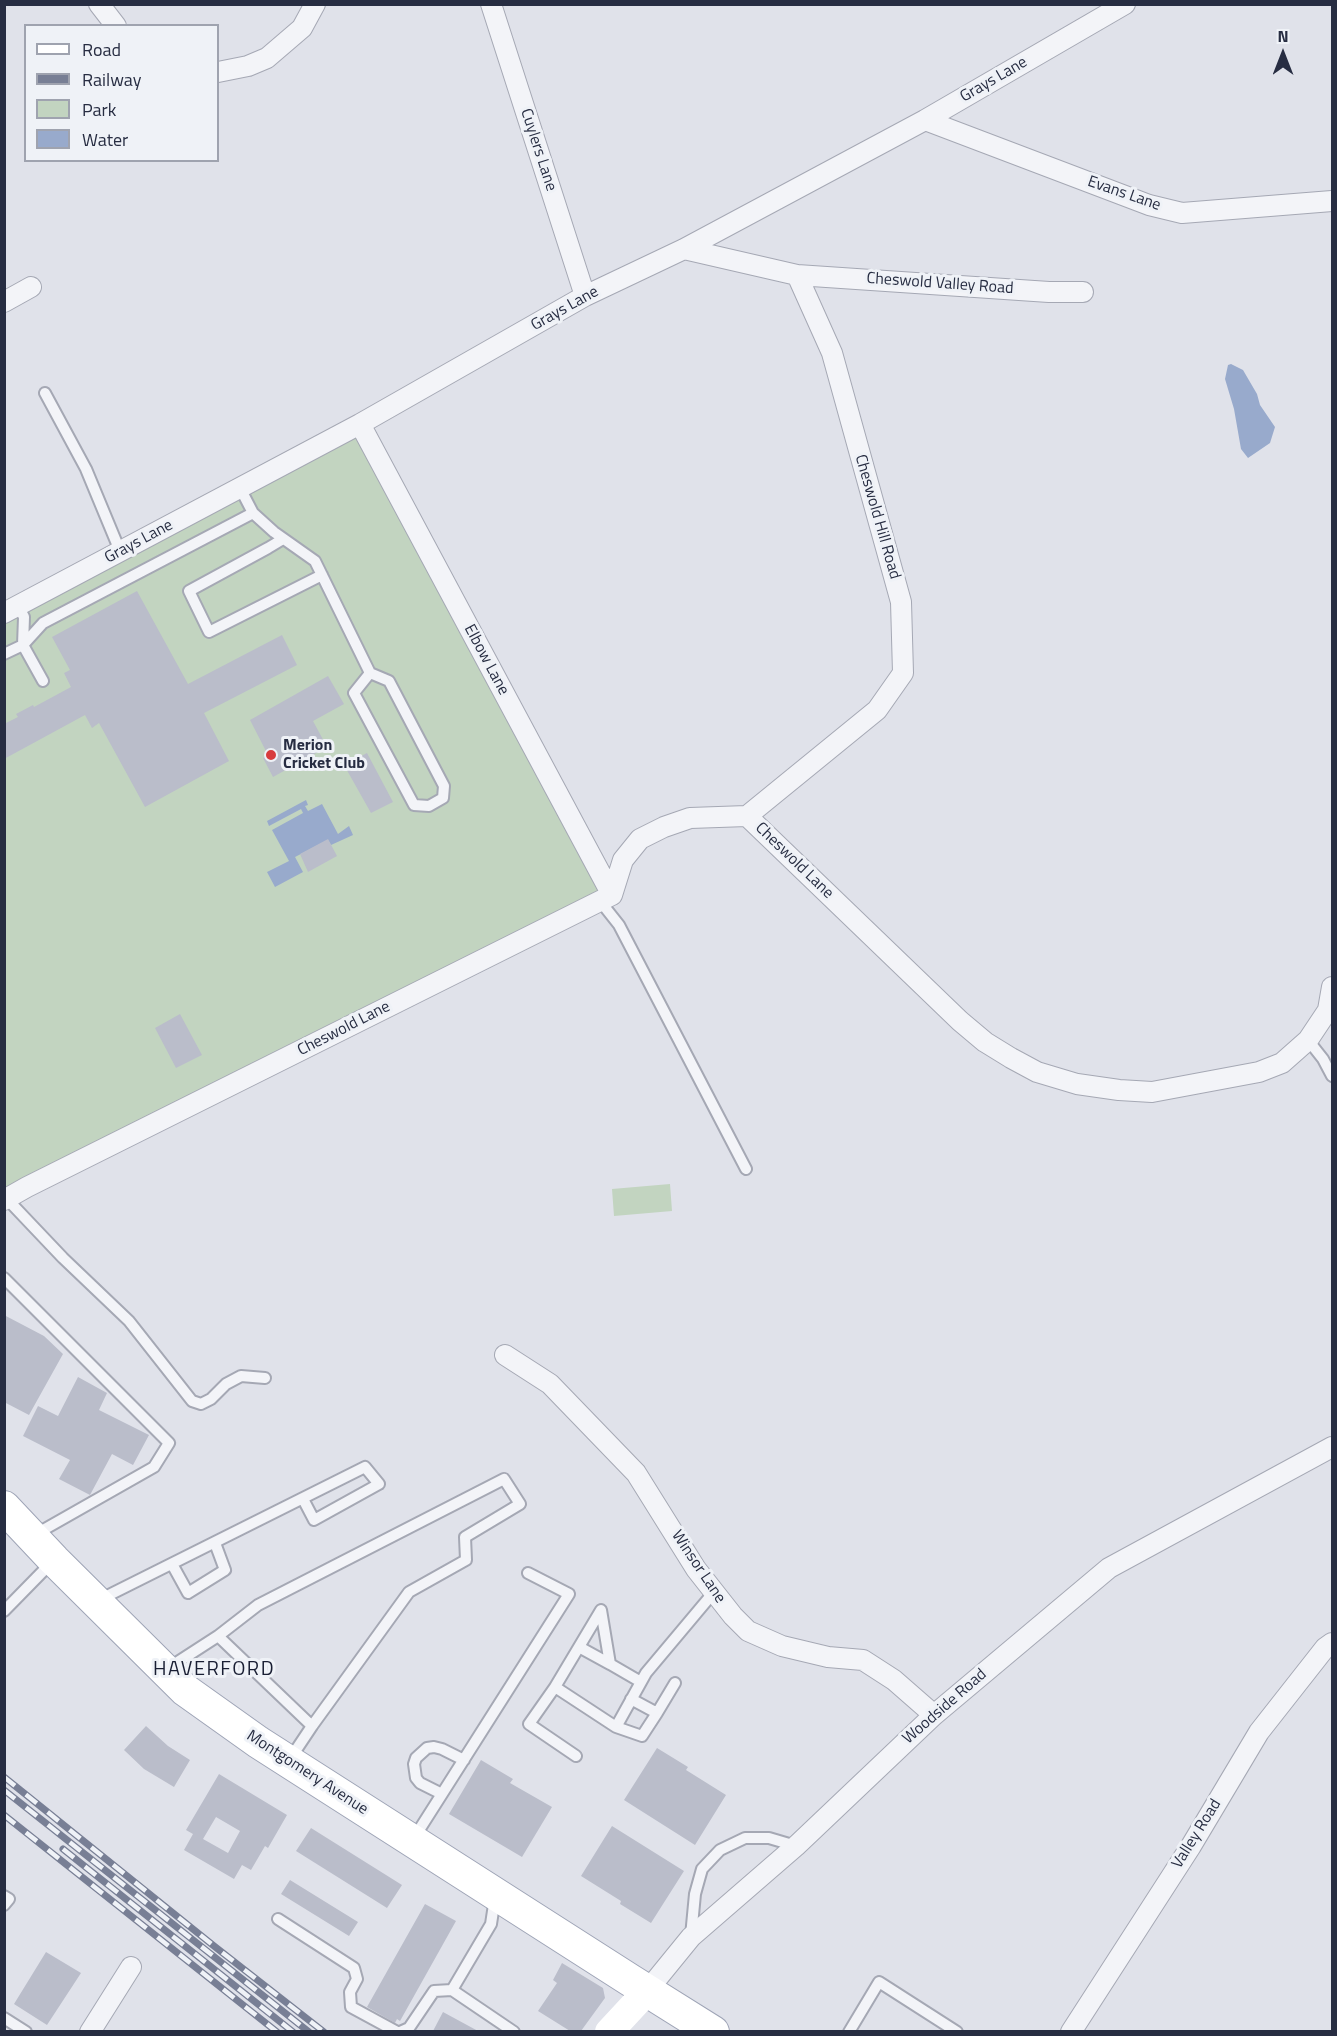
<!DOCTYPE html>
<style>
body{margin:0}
#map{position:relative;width:1337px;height:2036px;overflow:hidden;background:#e0e2ea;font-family:"Titillium Web",sans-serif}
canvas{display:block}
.frame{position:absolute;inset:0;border:6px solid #272d42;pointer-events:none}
.legend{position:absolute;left:24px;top:24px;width:195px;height:138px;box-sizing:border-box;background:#eff2f7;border:2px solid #9fa3af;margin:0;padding:8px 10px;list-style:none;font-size:18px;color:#272d42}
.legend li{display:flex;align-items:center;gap:12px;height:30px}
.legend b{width:30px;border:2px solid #9fa3af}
.north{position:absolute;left:1253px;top:24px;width:60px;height:60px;-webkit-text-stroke:4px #eff2f7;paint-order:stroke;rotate:0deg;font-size:16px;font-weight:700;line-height:24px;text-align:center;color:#272d42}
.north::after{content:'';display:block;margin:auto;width:21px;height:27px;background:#272d42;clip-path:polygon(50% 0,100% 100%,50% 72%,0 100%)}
</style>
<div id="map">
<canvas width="1337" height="2036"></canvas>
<div class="frame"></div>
<ul class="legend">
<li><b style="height:8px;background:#fff"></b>Road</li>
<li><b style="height:8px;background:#787f95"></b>Railway</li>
<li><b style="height:16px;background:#c2d4c0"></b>Park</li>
<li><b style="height:16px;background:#98aacc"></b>Water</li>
</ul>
<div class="north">N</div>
</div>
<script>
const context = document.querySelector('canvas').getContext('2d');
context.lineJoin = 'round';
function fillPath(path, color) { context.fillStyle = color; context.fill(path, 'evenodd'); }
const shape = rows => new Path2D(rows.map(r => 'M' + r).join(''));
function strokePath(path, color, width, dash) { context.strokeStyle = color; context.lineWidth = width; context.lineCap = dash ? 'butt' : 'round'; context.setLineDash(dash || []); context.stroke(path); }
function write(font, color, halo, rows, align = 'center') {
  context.font = font + ' "Titillium Web",sans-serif'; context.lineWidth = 6; context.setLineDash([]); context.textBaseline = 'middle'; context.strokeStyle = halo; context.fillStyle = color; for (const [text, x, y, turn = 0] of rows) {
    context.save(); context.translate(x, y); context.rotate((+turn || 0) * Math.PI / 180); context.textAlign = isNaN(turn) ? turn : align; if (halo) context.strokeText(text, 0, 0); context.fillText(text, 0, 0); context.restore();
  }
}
fillPath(shape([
 [360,424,612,895,5,1200,5,615],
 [670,1184,672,1211,614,1216,612,1189]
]), '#c2d4c0');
fillPath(shape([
 [1231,364,1243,370,1257,394,1260,405,1275,427,1270,443,1248,458,1241,449,1234,409,1225,379,1228,365],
 [306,800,308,805,305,806,308,811,322,804,338,834,349,826,353,835,331,845,328,840,295,857,303,872,275,887,267,872,289,861,272,830,303,813,301,809,269,826,267,821]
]), '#98aacc');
fillPath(shape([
 [137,591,188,684,282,635,297,665,204,713,229,761,145,807,99,723,92,728,85,715,4,759,4,724,18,717,16,714,33,705,34,707,71,687,64,673,70,670,52,637],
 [328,676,344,704,313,721,327,747,273,777,263,758,268,755,250,720],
 [367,753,393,802,371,813,344,765],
 [328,839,337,856,308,872,300,854],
 [180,1014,202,1055,176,1068,155,1028],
 [4,1315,44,1336,63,1354,29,1415,4,1402],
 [78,1377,107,1393,99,1410,149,1435,133,1465,112,1454,90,1495,59,1479,70,1460,23,1436,38,1406,58,1416],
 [146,1726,168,1746,190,1760,174,1787,144,1769,124,1750],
 [657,1748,688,1767,686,1770,726,1795,695,1845,624,1800],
 [481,1760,513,1779,510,1783,552,1807,522,1857,449,1814],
 [219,1774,287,1815,268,1848,265,1846,251,1870,242,1865,234,1879,184,1850,193,1834,186,1830],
 [216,1817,240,1831,228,1853,203,1839],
 [612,1826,684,1871,651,1923,620,1904,621,1901,581,1876],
 [311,1828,402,1885,387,1908,296,1851],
 [290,1880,358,1922,349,1936,281,1894],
 [425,1904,456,1921,400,2021,397,2019,395,2023,367,2007],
 [46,1952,81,1973,47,2025,14,2004],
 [562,1963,603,1988,605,1998,581,2031,570,2031,538,2011,557,1983,553,1980],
 [443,2012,478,2031,433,2031]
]), '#babdca');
const lane = shape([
 [45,393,86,469,120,551],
 [240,488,253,513,274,532,315,561,370,673,389,681,444,786,443,798,429,806,414,805,354,693,370,673],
 [283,539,268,548,189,591,209,632,322,575],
 [18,606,24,617,23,645],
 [23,645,43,623,253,513],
 [4,654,23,645,43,681],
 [600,901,619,925,746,1169],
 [1308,1040,1323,1059,1332,1076],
 [7,1199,63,1258,129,1321,192,1401,201,1404,211,1399,226,1384,241,1376,265,1378],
 [4,1278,169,1443,154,1467,36,1534],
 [172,1564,188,1593,225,1570,215,1543],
 [99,1600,365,1467,379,1484,314,1520,303,1499],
 [4,1611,52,1562],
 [218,1636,258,1605,504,1479,520,1504,465,1537,466,1560,409,1592,312,1726],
 [579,1647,610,1664],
 [167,1669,218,1636,312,1726,290,1759],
 [555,1687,601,1610,610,1664,641,1682],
 [631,1699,657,1713,675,1683],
 [616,1727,642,1736,657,1713],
 [576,1756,529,1724,555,1687,616,1727,646,1673,714,1592],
 [442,1794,420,1783,416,1778,414,1764,416,1758,427,1748,434,1747,442,1749,464,1760],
 [414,1838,569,1594,528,1573],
 [4,1896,9,1899,4,1905],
 [495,1898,491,1924,452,1990,514,2032],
 [278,1919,354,1968,357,1979,350,1992,351,2007,397,2032],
 [691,1936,695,1894,702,1869,720,1850,745,1838,769,1838,796,1846],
 [4,2018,26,2032],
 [400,2032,409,2028,434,1991,452,1990],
 [849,2032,879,1982,957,2032]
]);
const street = shape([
 [99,4,116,26],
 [491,4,585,296],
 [218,72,248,66,267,58,302,28,315,4],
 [925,120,1149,205,1182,213,1332,201],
 [684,249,797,275,832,353,901,602,903,673,877,710,747,816],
 [797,275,1049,292,1083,292],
 [4,302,31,287],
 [360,424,612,895],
 [4,613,360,424,585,296,684,249,925,120,1125,4],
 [4,1200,27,1187,612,895,623,860,640,839,664,827,690,818,747,816,960,1021,985,1042,1011,1058,1037,1072,1077,1084,1119,1090,1152,1092,1259,1072,1282,1063,1308,1040,1328,1010,1332,987],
 [505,1355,550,1384,636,1473,696,1569,733,1616,748,1631,782,1646,828,1657,863,1660,894,1680,934,1715],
 [647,1991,691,1937,796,1846,934,1715,1109,1568,1332,1447],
 [90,2032,131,1967],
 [1071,2032,1191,1846,1259,1732,1325,1648,1332,1643]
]);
const primary = shape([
 [4,1507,54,1560,185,1690,258,1742,630,1980,713,2032]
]);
strokePath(lane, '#a5a8b4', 14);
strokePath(street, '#a5a8b4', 22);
strokePath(primary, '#9ea4b6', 34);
strokePath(lane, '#f3f4f8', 10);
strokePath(street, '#f3f4f8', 20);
strokePath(shape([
 [609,2032,647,1991]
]), '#fff', 28);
strokePath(primary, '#fff', 32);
const rail = shape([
 [4,1777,214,1946,324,2032],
 [4,1790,309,2032],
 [4,1815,277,2032],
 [63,1849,293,2032]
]);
strokePath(rail, '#787f95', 7);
strokePath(rail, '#eff2f7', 4.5, [14]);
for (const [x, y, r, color] of [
 [271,755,6,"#d83c3d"]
]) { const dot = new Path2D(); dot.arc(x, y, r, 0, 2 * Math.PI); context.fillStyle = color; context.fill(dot); strokePath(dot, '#eff2f7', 2); }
write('16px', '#272d42', '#eff2f7', [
 ["Grays Lane",994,80,-30],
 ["Cuylers Lane",538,150,72],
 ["Evans Lane",1124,194,19],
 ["Cheswold Valley Road",940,284,4],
 ["Grays Lane",565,309,-29],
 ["Cheswold Hill Road",877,517,74],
 ["Grays Lane",139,542,-28],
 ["Elbow Lane",486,660,62],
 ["Cheswold Lane",794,861,44],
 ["Cheswold Lane",344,1029,-27],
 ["Winsor Lane",698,1567,56],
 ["Woodside Road",945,1707,-41],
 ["Montgomery Avenue",307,1773,33],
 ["Valley Road",1197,1834,-58]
]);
write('bold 16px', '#272d42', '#eff2f7', [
 ["Merion",283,746],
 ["Cricket Club",283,764]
], 'left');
context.letterSpacing = '1.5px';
write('20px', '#191e33', '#eff2f7', [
 ["HAVERFORD",214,1670]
]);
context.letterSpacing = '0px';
</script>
